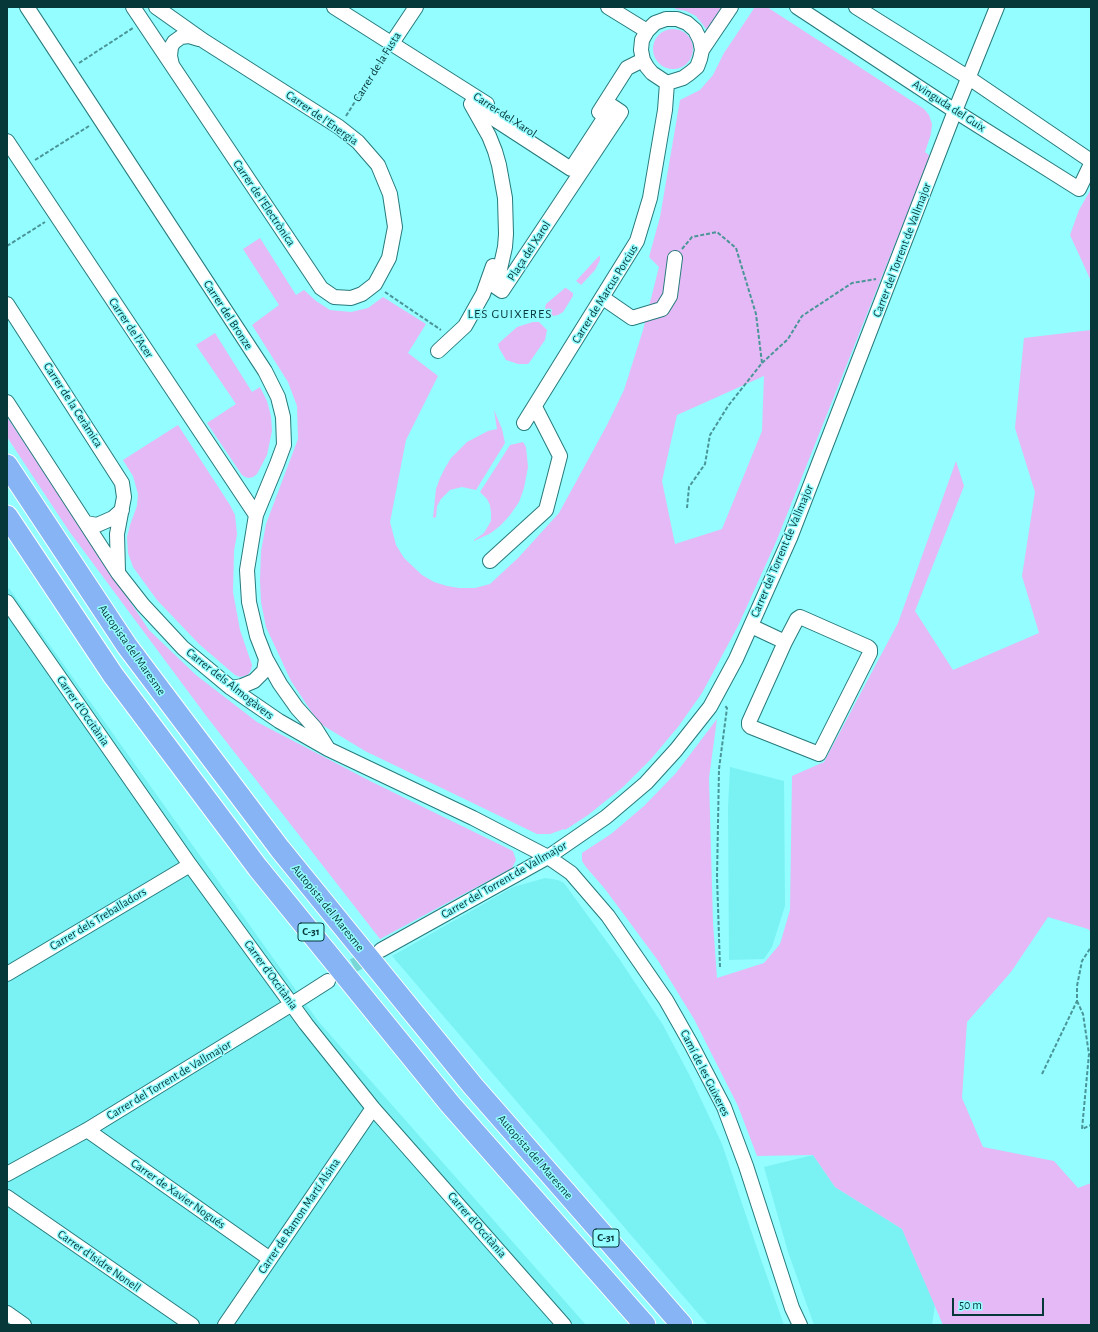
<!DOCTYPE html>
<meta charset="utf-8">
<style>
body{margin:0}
#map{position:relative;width:1098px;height:1332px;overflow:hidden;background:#94fdff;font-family:"Alegreya Sans",sans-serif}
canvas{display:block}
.frame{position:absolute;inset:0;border:8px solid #073839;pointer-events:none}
.scale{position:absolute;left:952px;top:1298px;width:92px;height:18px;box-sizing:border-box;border:2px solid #073839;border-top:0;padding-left:5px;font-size:12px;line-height:14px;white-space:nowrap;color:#073839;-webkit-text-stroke:3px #94fdff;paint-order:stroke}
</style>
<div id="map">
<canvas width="1098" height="1332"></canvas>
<div class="frame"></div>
<div class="scale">50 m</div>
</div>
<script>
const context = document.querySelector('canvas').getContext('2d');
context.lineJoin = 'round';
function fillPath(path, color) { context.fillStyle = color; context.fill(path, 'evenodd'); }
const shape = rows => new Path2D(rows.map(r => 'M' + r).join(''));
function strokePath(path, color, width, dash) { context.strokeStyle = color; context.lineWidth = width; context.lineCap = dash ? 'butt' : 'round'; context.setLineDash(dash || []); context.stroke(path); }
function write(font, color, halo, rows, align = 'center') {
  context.font = font + ' "Alegreya Sans",sans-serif'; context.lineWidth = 3; context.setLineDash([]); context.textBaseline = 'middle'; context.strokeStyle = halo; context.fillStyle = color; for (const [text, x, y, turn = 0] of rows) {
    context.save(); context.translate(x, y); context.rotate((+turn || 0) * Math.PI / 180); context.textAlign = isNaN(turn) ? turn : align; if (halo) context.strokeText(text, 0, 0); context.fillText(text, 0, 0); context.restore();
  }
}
fillPath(shape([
 [9,588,318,1021,586,1325,7,1325,7,591],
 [730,767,784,781,785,906,772,947,764,959,729,960,728,807],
 [545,878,558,880,564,883,618,957,663,1025,691,1078,722,1144,756,1245,784,1325,708,1325,392,956,513,887],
 [813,1155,835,1187,902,1229,935,1305,932,1325,814,1325,788,1252,764,1167]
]), '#7af2f4');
fillPath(shape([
 [676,7,722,7,707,30,696,16,686,11,675,9],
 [755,7,767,7,924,109,929,115,932,124,931,134,925,152,930,156,776,542,738,626,702,693,678,727,651,759,623,787,588,815,565,830,564,829,550,834,537,834,365,751,319,723,291,681,266,627,261,602,260,580,261,551,266,524,298,439,297,406,288,382,252,325,279,305,243,249,260,238,296,295,304,290,316,301,330,310,351,312,368,308,383,297,426,324,408,353,438,376,406,440,390,522,396,545,404,558,422,575,434,582,447,586,459,588,475,588,490,584,518,558,559,513,607,425,624,390,643,330,659,267,649,257,660,217,680,100,700,90,713,75,724,53],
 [764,376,762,431,722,529,675,544,662,481,677,415],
 '653 49a20 20 0 1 1 40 0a20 20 0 1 1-40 0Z',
 [1091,189,1091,281,1070,235,1079,210],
 [599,256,600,256,600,260,595,270,581,285,580,284,576,281],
 [565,288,566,288,573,293,573,296,563,312,558,315,553,316,545,308,546,304],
 [533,322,539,322,547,330,545,340,529,363,528,364,518,364,506,360,499,348,498,344,517,327],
 [1091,330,1091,932,1088,929,1048,917,1011,972,967,1022,962,1098,983,1147,1054,1161,1078,1188,1091,1183,1091,1325,943,1325,902,1229,835,1187,813,1155,757,1156,738,1106,694,1019,659,962,605,889,586,867,582,861,582,853,611,834,644,806,676,773,717,719,709,778,713,923,717,978,764,963,780,944,790,910,792,776,824,762,898,623,956,461,964,486,915,611,953,670,1039,633,1022,576,1035,492,1015,428,1024,338],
 [215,333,252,392,260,387,267,401,271,416,272,431,267,455,257,474,253,477,249,478,245,477,242,475,207,423,236,404,196,345],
 [494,410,502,429,505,443,476,490,462,487,450,490,441,499,437,506,436,517,433,518,436,489,440,478,445,468,451,458,467,442,488,431,497,429],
 [7,417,149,630,196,675,257,722,370,781,513,851,516,860,512,868,380,939,207,717,69,531,7,437],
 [178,425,230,505,235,515,237,534,234,551,233,592,240,630,252,665,251,670,248,675,240,677,235,675,199,644,157,600,133,567,128,553,127,537,130,525,137,506,138,494,133,476,123,460],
 [523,442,526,447,528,467,524,488,519,502,510,515,501,525,491,533,474,541,474,540,484,533,491,521,491,513,490,505,487,499,480,492,510,445]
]), '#e5b9f5');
strokePath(shape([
 [335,976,374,954]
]), '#78d6d7', 14, [14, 7]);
const minor = shape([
 [27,7,265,371,278,397,283,417,284,445,277,464,256,515,247,570,249,602,257,636,266,659,280,684,297,708,315,728,327,747],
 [133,7,321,288,334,297,351,298,362,294,375,284,389,258,395,227,390,194,378,165,358,142,339,127,204,41,156,7],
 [334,7,487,104],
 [608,7,647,31],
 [797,7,955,111,1079,189,1091,164],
 [856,7,969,78,1091,161],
 [666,19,677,19,687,23,695,30,700,40,702,50,700,59,697,67,690,73,683,78,667,83,652,73,647,67,643,60,641,50,642,40,647,31,655,23,666,19],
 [392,43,416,7],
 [702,50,731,7],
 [172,65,170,56,171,47,174,42,181,37,189,36,199,39],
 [471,104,571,169,612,106,621,112,502,291,496,287,505,247,506,234,505,198,499,165,495,151,489,136,471,104],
 [599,112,627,68,643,60],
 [7,141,256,515],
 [603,298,632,318,662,309,670,296,675,258],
 [7,304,122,483,124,497,117,534,118,571],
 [438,351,465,326,483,294,493,266],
 [7,402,118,573,143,605,183,648,231,688,279,721,328,749,473,818,548,857,571,873,608,916,666,1000,691,1044,724,1107,746,1166,792,1308,800,1325],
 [524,423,637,241,650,198,665,110,667,83],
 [86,523,97,525,113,518,122,510],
 [490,561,546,510,560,456,535,407],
 [7,602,190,865,306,1024,373,1108,564,1325],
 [800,617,868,647,870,649,870,653,819,754,751,727,749,725,749,722,785,642,797,619,800,617],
 [751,626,785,642],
 [231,688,242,686,254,681,264,671,266,659],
 [381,950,548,857,606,817,646,783,676,750,710,707,736,659,790,538,955,111,997,7],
 [7,974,190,865],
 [87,1130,270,1259],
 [7,1174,87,1130,292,1004,328,981],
 [7,1197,192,1325],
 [7,1313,24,1325],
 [225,1325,373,1108]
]);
const highway = shape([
 [7,465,127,646,280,849,473,1086,682,1325],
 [7,516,113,675,258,868,450,1104,645,1325]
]);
strokePath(minor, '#267a7c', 16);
strokePath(highway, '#fff', 23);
strokePath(shape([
 [79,63,133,28],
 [346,116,385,54],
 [35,160,89,126],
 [7,246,45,222],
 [682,249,692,237,717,232,736,248,756,314,762,363,728,406,710,435,705,464,689,487,687,508],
 [385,292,441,330],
 [762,363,788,339,802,316,852,283,876,279],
 [720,967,717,877,719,769,727,708,725,706],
 [1077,1001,1083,1014,1089,1054,1082,1129,1091,1125],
 [1042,1074,1077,1001,1077,986,1082,961,1091,947]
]), '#4a9597', 2, [4, 2]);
strokePath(minor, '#fff', 14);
strokePath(highway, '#87b4f4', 21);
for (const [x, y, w] of [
 [311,932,26],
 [606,1238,26]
]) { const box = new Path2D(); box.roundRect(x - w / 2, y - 9, w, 18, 3); context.fillStyle = '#94fdff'; context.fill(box); strokePath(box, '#073839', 1); }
write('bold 11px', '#073839', null, [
 ["C-31",311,932],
 ["C-31",606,1238]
]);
write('12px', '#073839', '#94fdff', [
 ["Carrer de la Fusta",377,67,-58],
 ["Avinguda del Guix",949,106,33],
 ["Carrer del Xarol",505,115,33],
 ["Carrer de l'Energia",322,118,35],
 ["Carrer de l'Electrònica",264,203,56],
 ["Carrer del Torrent de Vallmajor",902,250,-69],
 ["Plaça del Xarol",529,251,-57],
 ["Carrer de Marcus Porcius",605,294,-58],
 ["Carrer del Bronze",228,315,57],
 ["Carrer de l'Acer",131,328,56],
 ["Carrer de la Ceràmica",73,405,57],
 ["Carrer del Torrent de Vallmajor",782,551,-67],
 ["Autopista del Maresme",132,650,55],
 ["Carrer dels Almogàvers",230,684,38],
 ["Carrer d'Occitània",83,711,55],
 ["Carrer del Torrent de Vallmajor",504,880,-30],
 ["Autopista del Maresme",328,908,51],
 ["Carrer dels Treballadors",98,919,-31],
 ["Carrer d'Occitània",271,975,54],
 ["Camí de les Guixeres",705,1073,63],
 ["Carrer del Torrent de Vallmajor",169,1080,-31],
 ["Autopista del Maresme",535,1157,49],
 ["Carrer de Xavier Nogués",178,1194,35],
 ["Carrer de Ramon Martí Alsina",299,1216,-56],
 ["Carrer d'Occitània",477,1225,49],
 ["Carrer d'Isidre Nonell",99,1261,35]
]);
context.letterSpacing = '1px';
write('13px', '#073839', '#94fdff', [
 ["LES GUIXERES",510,314]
]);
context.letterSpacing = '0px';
</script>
